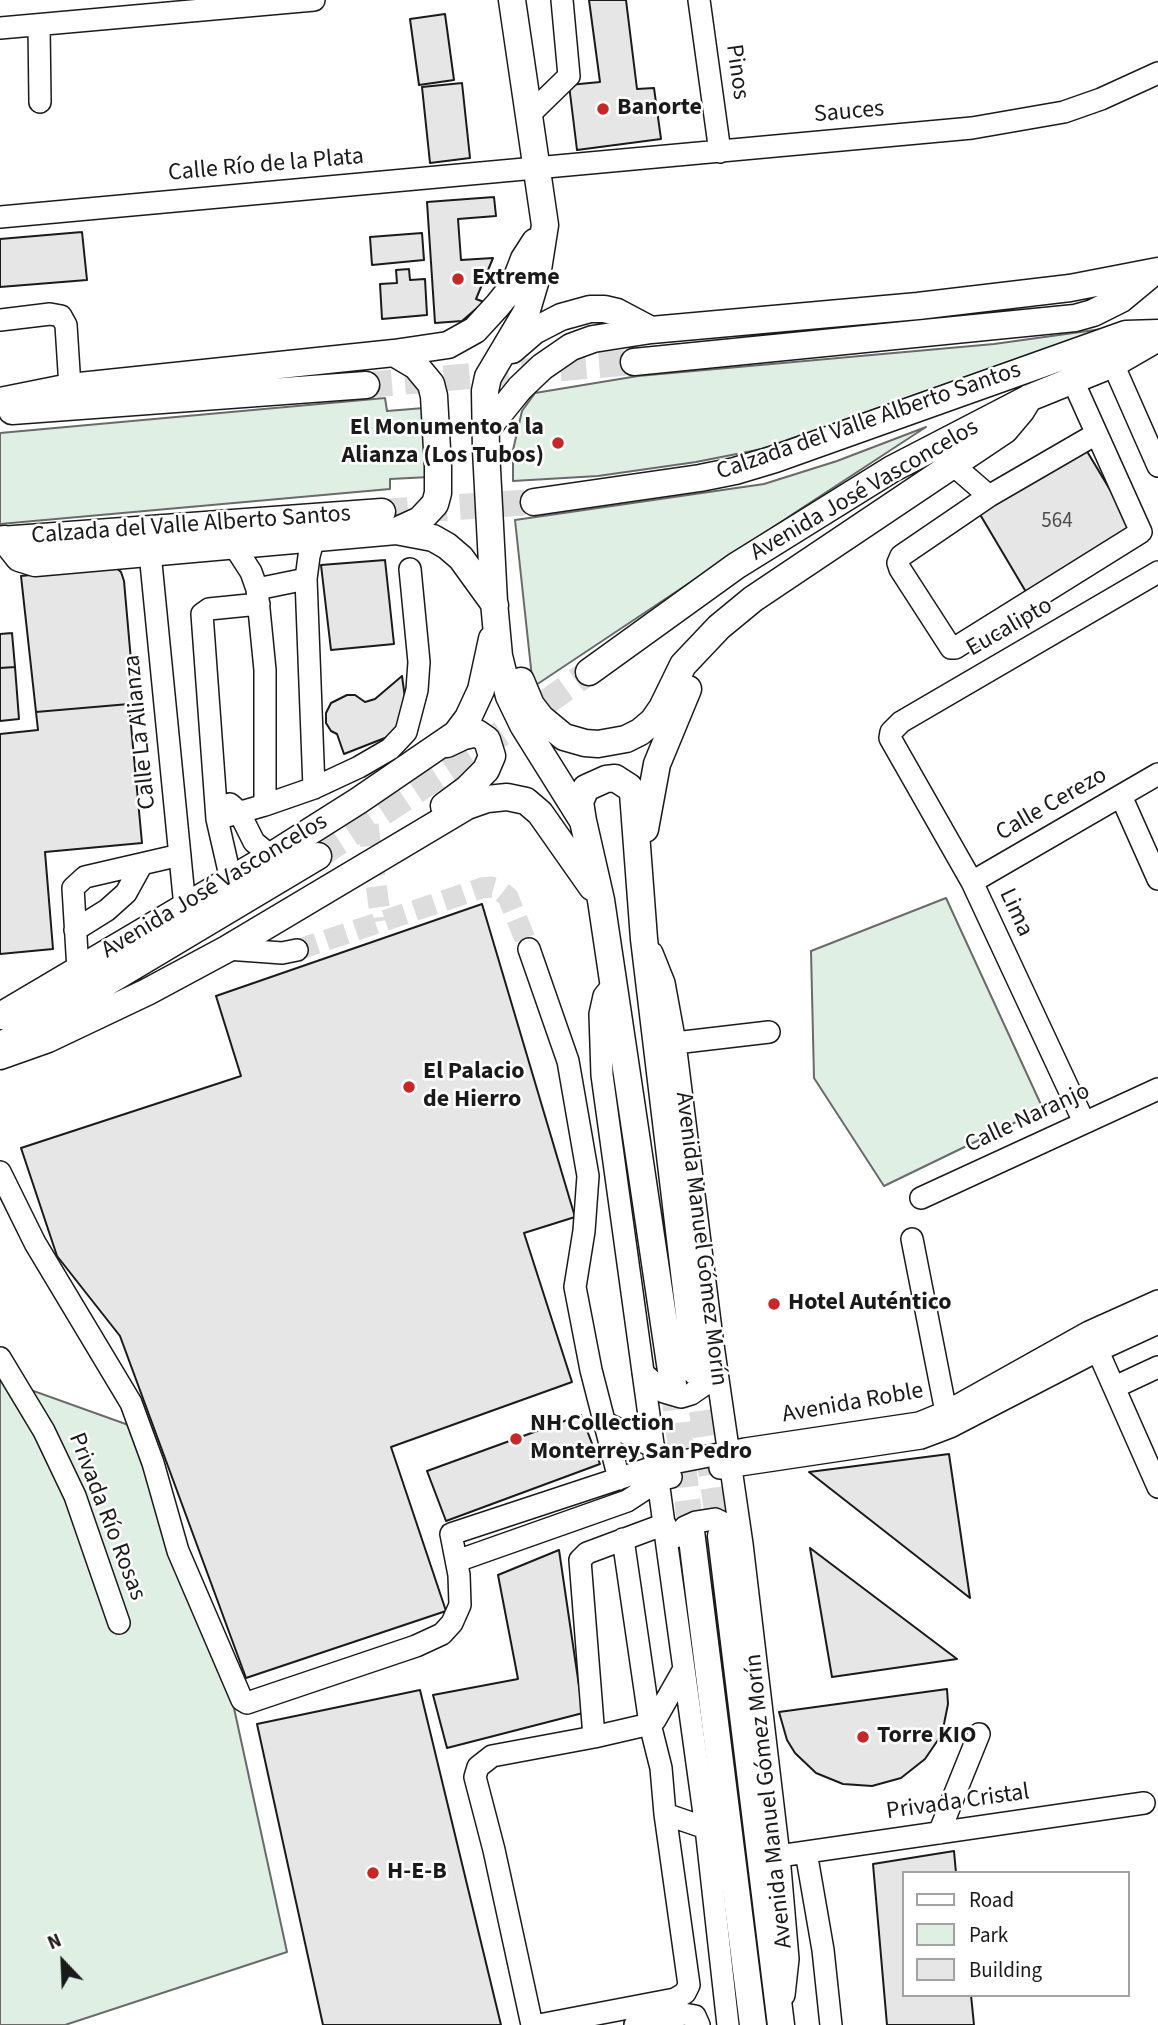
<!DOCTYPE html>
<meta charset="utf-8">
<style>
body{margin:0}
#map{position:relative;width:1158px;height:2025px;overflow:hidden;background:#fff;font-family:"Source Sans 3",sans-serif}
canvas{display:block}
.legend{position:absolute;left:902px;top:1871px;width:228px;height:126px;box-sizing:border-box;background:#fff;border:2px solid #a3a3a3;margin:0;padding:9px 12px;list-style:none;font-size:21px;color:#1a1a1a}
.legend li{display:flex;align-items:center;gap:14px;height:35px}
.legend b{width:35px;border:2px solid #a3a3a3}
.north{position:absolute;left:28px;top:1927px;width:70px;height:70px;-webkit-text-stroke:5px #fff;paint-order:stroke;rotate:337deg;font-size:19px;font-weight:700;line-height:28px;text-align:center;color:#1a1a1a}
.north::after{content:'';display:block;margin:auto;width:24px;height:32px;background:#1a1a1a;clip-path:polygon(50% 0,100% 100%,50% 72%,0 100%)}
</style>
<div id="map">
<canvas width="1158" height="2025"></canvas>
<ul class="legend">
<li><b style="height:9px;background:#fff"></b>Road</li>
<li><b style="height:19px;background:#e0efe3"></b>Park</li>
<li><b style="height:19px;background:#e6e6e6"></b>Building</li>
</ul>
<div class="north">N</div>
</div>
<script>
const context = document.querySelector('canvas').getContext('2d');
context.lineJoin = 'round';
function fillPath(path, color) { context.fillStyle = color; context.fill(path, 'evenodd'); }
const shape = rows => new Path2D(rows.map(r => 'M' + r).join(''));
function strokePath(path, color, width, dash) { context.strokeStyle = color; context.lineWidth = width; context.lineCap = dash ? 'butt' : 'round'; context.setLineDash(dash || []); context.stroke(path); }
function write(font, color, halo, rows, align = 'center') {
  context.font = font + ' "Source Sans 3",sans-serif'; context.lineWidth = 5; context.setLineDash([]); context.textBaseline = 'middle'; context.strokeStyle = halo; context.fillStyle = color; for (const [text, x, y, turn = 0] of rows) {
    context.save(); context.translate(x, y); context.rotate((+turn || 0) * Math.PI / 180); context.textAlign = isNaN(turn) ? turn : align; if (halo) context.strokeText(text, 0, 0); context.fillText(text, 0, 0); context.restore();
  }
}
const green = shape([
 [1102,329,762,449,696,462,598,476,513,481,513,450,522,411,535,393,638,376,994,344,1102,329],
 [385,398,387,411,424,408,430,477,390,479,390,489,0,524,0,433,385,398],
 [926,427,799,510,533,687,515,520,764,484,837,461,926,427],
 [946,898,1043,1109,884,1186,814,1078,811,951,946,898],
 [0,1379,134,1427,234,1708,287,1952,65,2025,0,2025,0,1379]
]);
fillPath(green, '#e0efe3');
strokePath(green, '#6a6a6a', 2);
const building = shape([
 [589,0,626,0,637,89,654,88,661,139,577,150,569,85,600,82,589,0],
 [445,14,454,80,419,85,410,19,445,14],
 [462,83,470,158,430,163,422,87,462,83],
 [494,197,496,216,458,219,461,260,493,258,476,299,484,302,462,321,435,323,427,202,494,197],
 [82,232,87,280,0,287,0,239,82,232],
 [422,233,424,260,372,265,370,237,422,233],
 [409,269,410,280,425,279,427,315,382,319,380,284,397,283,396,270,409,269],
 [1085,448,1136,533,1029,597,978,511,1085,448],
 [385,560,394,644,331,650,321,565,385,560],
 [114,566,121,572,124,581,135,706,129,704,36,712,21,576,114,566],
 [12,633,15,667,0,668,0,634,12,633],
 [15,667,19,719,0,721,0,668,15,667],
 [402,676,405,698,395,734,344,754,337,734,331,731,326,723,326,713,331,703,347,695,355,695,365,702,375,699,402,676],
 [129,704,142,843,45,852,53,949,0,954,0,734,38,730,36,712,129,704],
 [482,904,575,1217,524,1233,572,1382,391,1447,446,1611,246,1678,120,1336,57,1256,21,1148,241,1076,216,996,482,904],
 [581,1415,600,1464,446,1521,427,1471,581,1415],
 [949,1454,970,1598,809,1472,949,1454],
 [810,1548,957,1659,832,1677,810,1548],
 [559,1550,583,1713,447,1748,433,1695,518,1679,498,1575,559,1550],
 [947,1689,948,1704,942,1734,925,1759,901,1778,872,1786,843,1784,816,1773,795,1753,787,1740,779,1712,947,1689],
 [420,1690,501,2025,323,2025,257,1724,420,1690],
 [954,1851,956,1873,904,1873,904,1995,971,1995,974,2025,887,2025,873,1864,954,1851]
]);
fillPath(building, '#e6e6e6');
strokePath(building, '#1a1a1a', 2);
strokePath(shape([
 [368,825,381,921],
 [297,950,482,888,491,887,498,889,508,897,529,949]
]), '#ddd', 21, [21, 10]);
strokePath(shape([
 [366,385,634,362],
 [382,512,534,502],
 [318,856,507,730,589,672],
 [696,1372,721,1536],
 [673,1384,691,1531]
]), '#ddd', 26, [26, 13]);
const minor = shape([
 [699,0,720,152],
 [39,25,40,102],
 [0,28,314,0],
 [530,114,569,76,562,0],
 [0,217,972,128,1064,112,1101,99,1158,73],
 [0,320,50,314,61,316,66,325,70,387],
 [1113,364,1158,466],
 [1073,381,1141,532,955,648,951,648,900,569,898,563,901,556,989,496,1096,434],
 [952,464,989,496],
 [150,553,185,907],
 [257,589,306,579],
 [314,788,306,579,309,556,314,537],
 [1121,796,1158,879],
 [230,804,239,812,254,842,271,856],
 [265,805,314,788,359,767,390,749,406,732,417,690,419,662,410,569],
 [217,819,265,805,265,670,257,589,251,572,233,544],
 [231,880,217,819,202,614,209,609,259,604],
 [972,882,1158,774],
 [75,930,107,910,126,893,142,864],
 [227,949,282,953,297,950],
 [529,949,568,1061,588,1176,584,1231,575,1287,591,1370,619,1479],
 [652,953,664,983,675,1043,712,1338,742,1544,779,1856,788,1959,784,1995],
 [78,970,73,888,85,877,180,855],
 [613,985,604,996,600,1014,602,1075,706,1828,728,2025],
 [675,1043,769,1032],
 [1084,1122,972,882,890,738,891,732,901,722,1158,572],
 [0,1172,35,1243,131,1403,153,1463,178,1551,242,1700,247,1703,416,1646,442,1634,452,1623,460,1605,459,1575,451,1534,657,1466,745,1449,919,1423,946,1412,1089,1332,1158,1301],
 [921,1198,1158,1089],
 [912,1239,946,1412],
 [1093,1340,1158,1487],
 [0,1358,44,1431,75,1496,119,1623],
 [643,1373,664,1392,681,1397,691,1394,704,1385,715,1362],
 [1115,1387,1158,1367],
 [606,1423,654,1447],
 [720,1468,921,1438,950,1427,1097,1351,1158,1323],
 [676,1537,685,1527,696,1522,715,1519,723,1523,742,1544],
 [457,1561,627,1501,659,1480,671,1477],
 [594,1737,580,1560,587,1553,665,1524],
 [665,1814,706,1828],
 [939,1833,979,1734],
 [806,1852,823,1950,831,2025],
 [779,1856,1144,1803],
 [532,2025,494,1850,475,1777,478,1767,492,1756,594,1737,650,1724,655,1720,684,1669],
 [539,2025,675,1999,685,1993,689,1985,665,1814,661,1768,650,1724,623,1539],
 [635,2025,684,2014,695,2016,699,2025]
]);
const major = shape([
 [512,0,545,225,537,276,526,313,488,377,485,391,486,450,494,602,499,656,509,696,523,725,583,821,601,900,673,1384],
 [512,350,534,331,561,317,590,309,604,309,617,312,651,330],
 [394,353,416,366,431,384,434,396,438,467,438,493,435,504,420,520,396,531],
 [634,362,1075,318,1093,313,1121,299,1150,275],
 [0,401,70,387,394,353,448,345,475,330,498,305,514,285,524,259,535,242],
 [12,411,366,385],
 [486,430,520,388,542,367,571,347,593,339,651,330,918,306,1070,288,1158,271],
 [534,502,700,478,735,471,775,459,1126,334,1158,333],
 [4,539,19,558,35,563,396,531,433,538,447,546,461,558,495,605],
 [0,540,382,512],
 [589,672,736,566,892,469,1029,398,1113,364,1158,338],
 [521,681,531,705,541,718,564,737,585,743,598,744,626,739,640,732,653,721,662,708,683,665,719,627,753,599,1005,430,1021,411,1029,398],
 [444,806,467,789,486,770,492,756,487,740,477,733,464,736,447,744],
 [583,821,580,802,586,788,606,779,615,778,629,787,633,793,644,939,696,1372],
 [645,829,657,764,688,689],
 [0,1016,271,856,358,801,456,734,468,718,481,690,492,639],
 [5,1043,318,856],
 [0,1056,48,1039,147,992,227,949,467,806,487,799,507,797,526,801,540,813,592,887],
 [691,1531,753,2025],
 [721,1536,781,2025]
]);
strokePath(minor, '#1a1a1a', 24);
strokePath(major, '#1a1a1a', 29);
strokePath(minor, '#fff', 21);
strokePath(major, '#fff', 26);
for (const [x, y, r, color] of [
 [603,109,7,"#c62828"],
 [458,279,7,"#c62828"],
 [558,443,7,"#c62828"],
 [409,1087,7,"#c62828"],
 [774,1304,7,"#c62828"],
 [516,1439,7,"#c62828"],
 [863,1737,7,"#c62828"],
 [373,1873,7,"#c62828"]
]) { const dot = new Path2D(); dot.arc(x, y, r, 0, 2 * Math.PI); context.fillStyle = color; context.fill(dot); strokePath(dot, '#fff', 2.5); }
write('21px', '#4d4d4d', null, [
 ["564",1057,522]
]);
write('24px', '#1a1a1a', '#fff', [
 ["Pinos",736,72,82],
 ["Sauces",849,113,-5],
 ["Calle Río de la Plata",266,166,-5],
 ["Calzada del Valle Alberto Santos",869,422,-19],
 ["Avenida José Vasconcelos",865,491,-30],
 ["Calzada del Valle Alberto Santos",191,526,-4],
 ["Eucalipto",1010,628,-30],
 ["Calle La Alianza",141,732,-96],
 ["Calle Cerezo",1052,805,-30],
 ["Avenida José Vasconcelos",215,887,-31],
 ["Lima",1015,913,65],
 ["Calle Naranjo",1028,1119,-25],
 ["Avenida Manuel Gómez Morín",700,1239,83],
 ["Avenida Roble",853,1404,-10],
 ["Privada Río Rosas",106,1517,69],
 ["Avenida Manuel Gómez Morín",770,1801,-96],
 ["Privada Cristal",958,1803,-8]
]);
write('bold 24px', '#1a1a1a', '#fff', [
 ["Banorte",617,109],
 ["Extreme",472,279],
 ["El Monumento a la",544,429,"right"],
 ["Alianza (Los Tubos)",544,457,"right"],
 ["El Palacio",423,1073],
 ["de Hierro",423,1101],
 ["Hotel Auténtico",788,1304],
 ["NH Collection",530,1425],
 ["Monterrey San Pedro",530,1453],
 ["Torre KIO",877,1737],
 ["H-E-B",387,1873]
], 'left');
</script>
